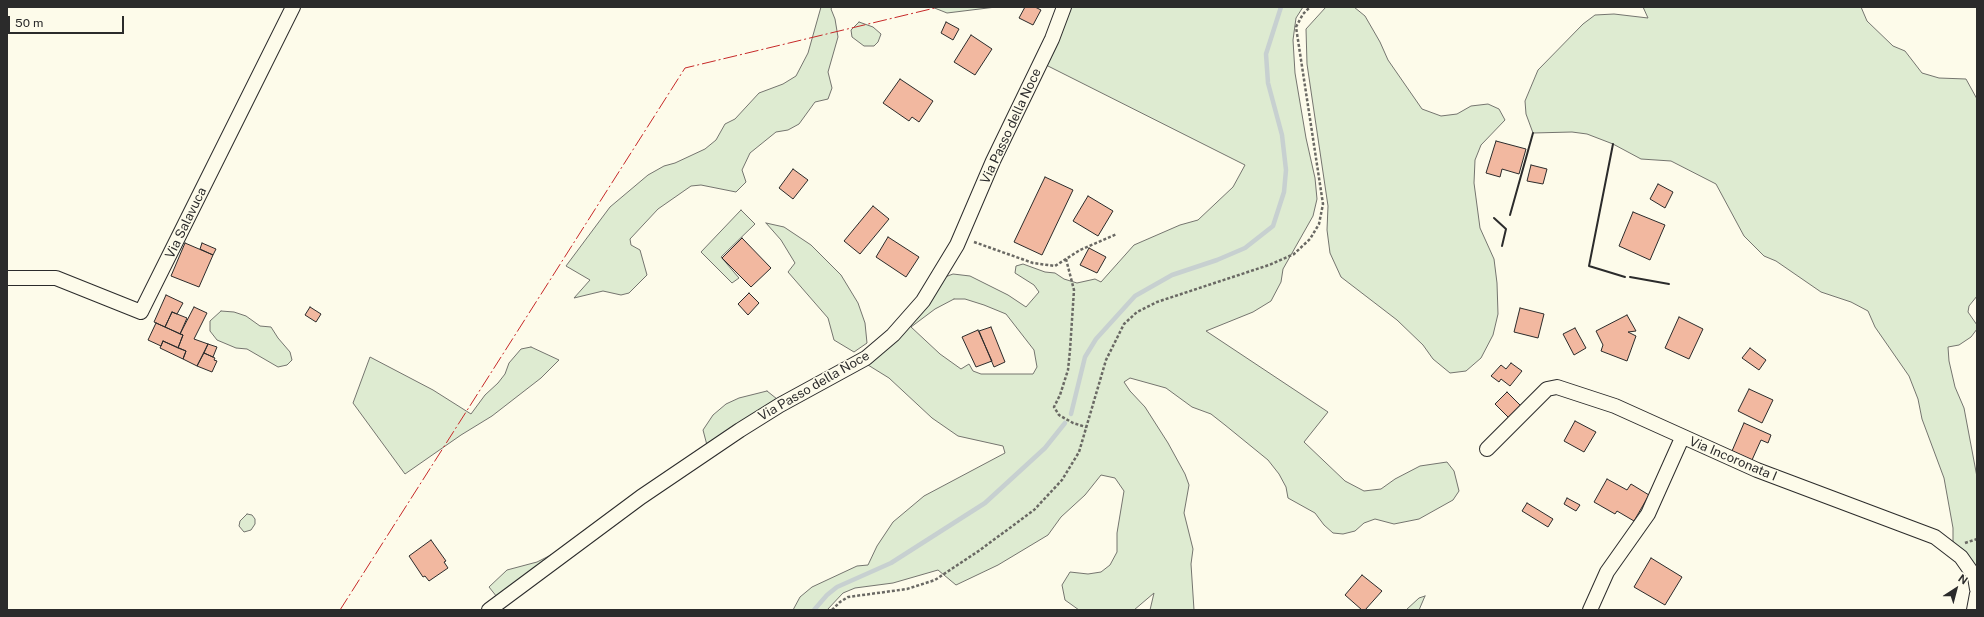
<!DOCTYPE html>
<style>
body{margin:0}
#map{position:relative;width:1984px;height:617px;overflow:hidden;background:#fdfbea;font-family:"Public Sans",sans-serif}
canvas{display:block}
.frame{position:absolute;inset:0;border:8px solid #2b2b2b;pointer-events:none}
.north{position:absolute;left:1936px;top:569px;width:40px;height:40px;-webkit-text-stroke:3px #fdfbea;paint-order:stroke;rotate:36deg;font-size:11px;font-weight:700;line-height:16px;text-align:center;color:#2b2b2b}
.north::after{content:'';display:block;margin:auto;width:14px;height:18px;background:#2b2b2b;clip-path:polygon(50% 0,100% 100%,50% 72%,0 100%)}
.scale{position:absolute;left:8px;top:16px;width:116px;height:18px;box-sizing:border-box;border:2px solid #2b2b2b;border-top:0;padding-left:5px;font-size:12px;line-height:14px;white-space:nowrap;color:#2b2b2b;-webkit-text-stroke:3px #fdfbea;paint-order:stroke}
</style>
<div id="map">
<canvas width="1984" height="617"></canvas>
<div class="frame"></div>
<div class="north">N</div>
<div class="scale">50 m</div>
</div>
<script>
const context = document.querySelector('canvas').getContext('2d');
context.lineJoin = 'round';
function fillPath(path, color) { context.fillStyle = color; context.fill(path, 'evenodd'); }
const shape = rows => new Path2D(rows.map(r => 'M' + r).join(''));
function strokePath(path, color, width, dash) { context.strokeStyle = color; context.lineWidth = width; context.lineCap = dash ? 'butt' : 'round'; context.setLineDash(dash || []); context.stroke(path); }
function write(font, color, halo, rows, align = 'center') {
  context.font = font + ' "Public Sans",sans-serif'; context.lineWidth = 3; context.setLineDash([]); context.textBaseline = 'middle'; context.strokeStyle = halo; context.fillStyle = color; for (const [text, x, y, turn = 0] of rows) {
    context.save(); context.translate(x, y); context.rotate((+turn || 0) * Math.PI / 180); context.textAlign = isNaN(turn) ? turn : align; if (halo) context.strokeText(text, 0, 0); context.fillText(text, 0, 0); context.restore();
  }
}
const green = shape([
 [821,7,832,7,831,9,835,19,838,37,828,72,832,88,828,99,815,102,799,124,788,130,776,132,750,153,742,170,746,182,736,192,701,185,691,186,658,209,630,239,631,245,640,250,647,275,629,293,621,295,603,291,574,298,590,280,566,266,610,207,648,175,664,166,675,163,705,149,716,140,725,124,735,119,759,93,783,84,796,76,808,53,821,7],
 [932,7,996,7,947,13,932,7],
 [1069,7,1303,7,1296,18,1293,40,1295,73,1306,138,1315,178,1317,199,1313,216,1283,269,1281,282,1271,301,1253,312,1206,331,1328,412,1304,442,1345,481,1364,491,1381,489,1395,479,1420,466,1447,462,1454,471,1459,491,1453,500,1419,519,1394,524,1375,519,1364,523,1355,531,1343,534,1333,533,1324,525,1315,513,1288,498,1286,487,1279,474,1268,460,1225,425,1211,414,1192,407,1166,388,1130,378,1124,382,1130,391,1145,407,1168,443,1185,474,1189,485,1184,513,1193,549,1191,564,1194,610,1150,610,1154,593,1134,610,1079,610,1065,600,1062,585,1070,572,1088,574,1101,572,1110,565,1117,552,1117,533,1124,491,1115,478,1101,475,1085,495,1061,517,1048,535,998,565,956,585,938,570,893,583,855,588,843,593,827,610,793,610,800,597,812,587,857,566,868,565,877,546,893,522,924,496,1005,453,1003,446,958,436,932,418,889,378,868,365,945,277,953,274,970,276,1008,295,1026,307,1039,292,1034,285,1015,273,1016,266,1023,264,1045,272,1055,273,1064,279,1077,283,1095,279,1101,282,1134,245,1180,225,1198,220,1233,187,1245,165,1046,65,1069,7],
 [954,299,965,299,984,305,1006,314,1034,350,1037,367,1033,374,981,374,973,371,969,364,961,369,940,354,911,327,935,309,954,299],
 [1326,7,1354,7,1365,16,1380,42,1388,60,1422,109,1441,116,1457,114,1471,106,1488,104,1499,109,1505,120,1481,145,1475,160,1474,183,1480,228,1494,259,1497,283,1498,314,1493,335,1481,358,1466,371,1450,373,1433,359,1423,345,1397,320,1341,277,1330,253,1327,230,1328,206,1307,64,1306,29,1326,7],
 [1643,7,1861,7,1867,21,1893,46,1905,51,1922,73,1939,78,1966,79,1977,99,1977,296,1969,306,1968,312,1977,325,1977,329,1971,337,1959,345,1948,347,1949,361,1955,387,1964,408,1977,477,1977,570,1953,543,1953,528,1944,478,1922,419,1918,399,1909,376,1875,327,1868,311,1851,302,1821,292,1776,261,1764,256,1744,236,1716,184,1671,161,1641,159,1613,144,1587,134,1572,132,1533,133,1526,114,1525,101,1538,70,1583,24,1595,15,1614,14,1648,18,1643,7],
 [859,22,873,27,881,34,878,42,874,46,864,46,852,37,851,30,859,22],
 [741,210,755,224,721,257,739,278,732,283,701,252,741,210],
 [766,223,784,227,811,245,841,275,858,303,865,323,867,343,854,352,834,340,828,318,788,272,795,263,781,240,766,223],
 [221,311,234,312,246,316,260,326,271,327,278,338,290,352,292,360,287,365,278,367,247,349,236,348,217,340,210,331,210,321,221,311],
 [531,347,559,360,541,378,492,416,461,435,405,474,353,403,370,357,433,390,471,414,485,395,498,383,505,374,509,363,521,349,531,347],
 [767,391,777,399,708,449,703,430,713,415,726,404,739,398,767,391],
 [247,514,252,515,255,519,255,524,251,530,244,532,239,526,240,521,247,514],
 [553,554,497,597,489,587,507,570,537,562,553,554],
 [1425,596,1419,610,1406,610,1419,598,1425,596]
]);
fillPath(green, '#deebd1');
strokePath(green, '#74746e', 1);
strokePath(shape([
 [1071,414,1085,357,1096,339,1135,296,1172,275,1217,260,1245,248,1273,226,1284,192,1286,170,1282,135,1268,83,1266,54,1281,7],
 [814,610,827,595,837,587,891,563,985,503,1045,448,1065,423]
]), '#c7d0d0', 4.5);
const building = shape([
 [1025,7,1035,7,1041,10,1033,25,1019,18,1025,7],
 [946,22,959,29,953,40,941,33,946,22],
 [971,35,992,49,975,75,954,62,971,35],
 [900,79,933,101,919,122,912,117,909,121,883,103,900,79],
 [1496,141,1526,149,1519,174,1502,169,1500,177,1486,173,1496,141],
 [1531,165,1547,169,1543,184,1527,181,1531,165],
 [793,169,808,180,793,199,779,188,793,169],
 [1045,177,1073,190,1042,255,1014,242,1045,177],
 [1658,184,1673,192,1665,208,1650,199,1658,184],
 [1088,196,1113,211,1098,236,1073,221,1088,196],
 [873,206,889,219,860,254,844,241,873,206],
 [1633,212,1665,225,1650,260,1619,246,1633,212],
 [888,237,919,257,906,277,876,257,888,237],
 [742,238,771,268,751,287,722,258,742,238],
 [185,243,213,255,199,287,171,276,185,243],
 [202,243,216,249,213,255,200,249,202,243],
 [1089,248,1106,257,1097,273,1080,265,1089,248],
 [749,293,759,303,748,315,738,304,749,293],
 [166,295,183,303,177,314,172,312,165,327,154,322,166,295],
 [194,307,207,313,194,339,208,344,197,366,183,359,186,351,178,348,183,335,180,334,194,307],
 [310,307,321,314,316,322,305,315,310,307],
 [1520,308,1544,314,1538,338,1514,332,1520,308],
 [172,312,187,318,180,334,165,327,172,312],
 [1627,315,1636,331,1628,332,1636,336,1627,361,1601,351,1603,345,1596,331,1627,315],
 [1679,317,1703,329,1689,359,1665,348,1679,317],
 [156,323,183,335,178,348,163,341,161,346,148,340,156,323],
 [991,327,1005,362,994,367,979,331,991,327],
 [1575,328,1586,348,1574,355,1563,334,1575,328],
 [978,330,992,361,976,367,962,337,978,330],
 [163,341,186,351,183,359,160,348,163,341],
 [208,344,217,347,213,357,204,353,208,344],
 [1750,348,1766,360,1759,370,1742,358,1750,348],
 [204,353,215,358,214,360,217,361,212,372,197,366,204,353],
 [1511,363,1522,371,1510,386,1501,379,1499,382,1491,376,1501,365,1506,369,1511,363],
 [1749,389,1773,400,1762,423,1738,411,1749,389],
 [1507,392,1523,408,1511,420,1495,404,1507,392],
 [1575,421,1596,432,1584,452,1564,441,1575,421],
 [1744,423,1771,435,1768,443,1761,440,1752,460,1732,451,1744,423],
 [1607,479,1627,490,1631,484,1649,495,1634,521,1617,511,1615,514,1594,502,1607,479],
 [1567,498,1580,505,1576,511,1564,504,1567,498],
 [1527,503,1553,519,1548,527,1522,511,1527,503],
 [431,540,446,561,444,562,448,568,429,581,425,576,423,577,409,556,431,540],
 [1651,558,1682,577,1665,605,1634,587,1651,558],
 [1362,575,1382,591,1365,610,1362,610,1345,595,1362,575]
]);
fillPath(building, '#f2b8a0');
strokePath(building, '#2b2b2b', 1);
const minor = shape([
 [7,278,56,278,141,312,293,7],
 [1487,449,1547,389,1557,387,1615,406,1757,470,1935,537,1961,557,1975,577,1977,589],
 [489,610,641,497,740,430,780,405,866,358,893,335,923,301,957,245,993,161,1052,39,1064,7],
 [1590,610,1607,572,1648,514,1682,438],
 [1974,610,1977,594]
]);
strokePath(minor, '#2b2b2b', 16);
strokePath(shape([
 [974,242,1033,263,1055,266,1080,250,1117,234],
 [1066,259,1074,290,1070,350,1068,370,1060,395,1054,407,1059,415,1073,423,1086,427],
 [1965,543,1977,539],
 [832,610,840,602,848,597,907,589,935,580,980,550,1034,510,1062,480,1079,452,1106,360,1124,324,1137,312,1157,302,1269,265,1294,254,1310,239,1319,224,1323,204,1296,27,1303,14,1310,7]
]), '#6a6964', 2.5, [3, 2]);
strokePath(minor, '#fdfbea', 14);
strokePath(shape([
 [1613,144,1589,266,1625,277],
 [1510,215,1533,133],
 [1494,218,1506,229,1502,246],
 [1630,277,1669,284]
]), '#2b2b2b', 2);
strokePath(shape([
 [340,610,685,68,939,7]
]), '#c62828', 1, [14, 3, 2, 3]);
write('13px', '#2b2b2b', '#fdfbea', [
 ["Via Passo della Noce",1011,126,-65],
 ["Via Salavuca",186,223,-64],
 ["Via Passo della Noce",814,386,-30],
 ["Via Incoronata I",1733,459,23]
]);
</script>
